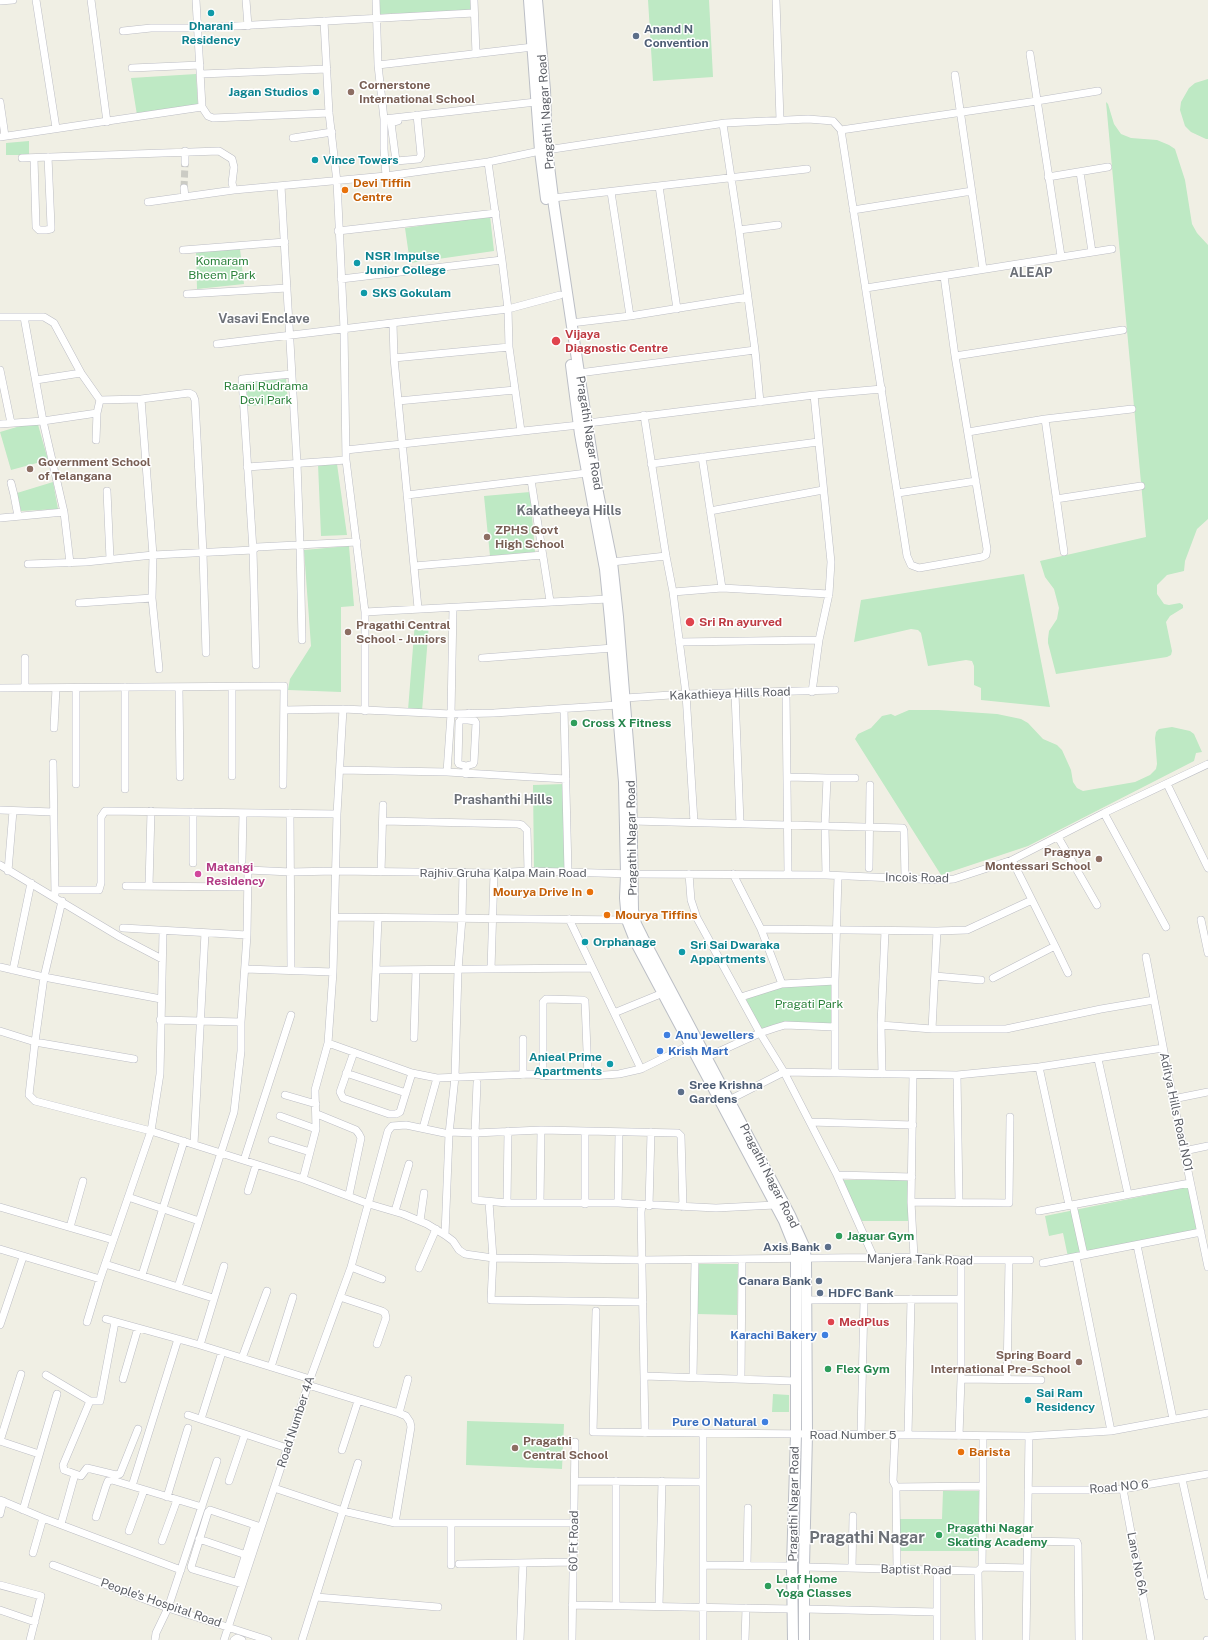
<!DOCTYPE html>
<style>
body{margin:0}
canvas{display:block;background:#f0efe4}
</style>
<canvas width="1208" height="1640"></canvas>
<script>
const context = document.querySelector('canvas').getContext('2d');
context.lineJoin = 'round';
function fillPath(path, color) { context.fillStyle = color; context.fill(path, 'evenodd'); }
const shape = rows => new Path2D(rows.map(r => 'M' + r).join(''));
function strokePath(path, color, width, dash) { context.strokeStyle = color; context.lineWidth = width; context.lineCap = dash ? 'butt' : 'round'; context.setLineDash(dash || []); context.stroke(path); }
function write(font, color, halo, rows, align = 'center') {
  context.font = font + ' "Public Sans",sans-serif'; context.lineWidth = 3; context.setLineDash([]); context.textBaseline = 'middle'; context.strokeStyle = halo; context.fillStyle = color; for (const [text, x, y, turn = 0] of rows) {
    context.save(); context.translate(x, y); context.rotate((+turn || 0) * Math.PI / 180); context.textAlign = isNaN(turn) ? turn : align; if (halo) context.strokeText(text, 0, 0); context.fillText(text, 0, 0); context.restore();
  }
}
fillPath(shape([
 [380,0,471,0,472,11,380,14],
 [648,0,709,0,713,77,653,81],
 [196,74,198,106,137,115,131,78],
 [1208,79,1208,139,1206,139,1191,132,1185,126,1180,110,1181,102,1189,88,1195,83],
 [1106,102,1108,104,1114,124,1121,134,1131,138,1157,140,1169,145,1175,149,1185,180,1192,224,1197,233,1208,245,1208,519,1197,529,1185,561,1184,571,1167,575,1157,585,1157,594,1164,604,1169,605,1180,603,1183,605,1183,608,1170,616,1166,622,1172,651,1171,655,1167,657,1056,674,1048,643,1048,639,1049,631,1057,619,1059,608,1054,589,1045,577,1040,561,1146,537],
 [29,141,29,155,6,155,6,143],
 [490,216,494,251,410,263,405,228],
 [240,249,244,284,197,289,196,252],
 [286,379,288,404,246,406,244,382],
 [37,421,48,460,11,470,0,432],
 [318,464,337,464,347,535,321,536],
 [53,482,58,509,21,511,17,493],
 [530,492,535,552,490,556,484,496],
 [349,546,354,606,341,607,341,692,288,690,290,679,311,646,304,550],
 [1024,574,1050,707,981,700,981,688,974,685,974,666,972,661,966,660,928,666,921,633,918,630,911,629,854,642,861,600],
 [415,622,429,624,422,711,408,710],
 [909,710,938,710,997,714,1021,719,1028,723,1043,739,1057,745,1062,750,1071,770,1073,782,1077,788,1083,791,1135,782,1150,775,1156,769,1157,764,1155,738,1156,732,1159,729,1172,727,1190,731,1194,734,1202,752,1196,753,1194,761,1028,846,941,875,855,739,858,734,871,728,882,716,891,714,895,716],
 [565,784,566,870,534,870,533,785],
 [832,983,832,1023,761,1030,746,1001,748,996,785,987],
 [841,1180,908,1180,908,1221,862,1221],
 [1188,1187,1197,1231,1068,1257,1063,1233,1049,1236,1045,1216],
 [698,1264,738,1264,737,1315,697,1314],
 [773,1394,789,1395,789,1412,772,1412],
 [467,1421,564,1424,562,1469,466,1465],
 [943,1491,979,1491,978,1551,899,1551,899,1519,942,1519]
]), '#bee9c4');
strokePath(shape([
 [184,188,185,163]
]), '#cbcbc4', 7, [7, 3.5]);
const minor = shape([
 [36,0,56,128],
 [91,0,107,122],
 [196,0,202,107],
 [246,0,248,26],
 [376,0,378,65,384,119,384,149,386,176],
 [474,0,476,54],
 [776,0,780,120],
 [0,1,13,0],
 [324,21,329,113,337,182,344,329,346,460,365,612,365,711],
 [123,31,151,28,198,28,474,13],
 [1030,54,1061,256],
 [378,65,533,47],
 [132,68,200,65],
 [201,74,327,69],
 [955,75,983,269],
 [0,102,5,136],
 [384,119,536,102],
 [398,121,391,123,396,161,419,159,421,155,417,115],
 [723,124,739,230,755,350,760,402],
 [841,130,1037,101,1098,91],
 [0,137,202,107,208,116,213,118,329,113],
 [293,138,332,132],
 [185,151,185,163],
 [22,158,219,151,232,159,234,167,232,183,234,190],
 [34,158,36,227,39,230,46,230,51,229,51,226,48,157],
 [488,162,502,260,508,309,509,347,521,431],
 [1080,172,1092,252],
 [1048,177,1108,167],
 [281,186,297,463,300,545,302,640],
 [659,186,677,309],
 [184,188,185,197],
 [611,192,630,316],
 [553,198,807,169],
 [148,202,234,190,386,176,488,162,540,151,725,123,808,119,833,121,841,130,907,556,911,565,919,568,982,557,986,555,987,549,955,356,944,276],
 [853,210,972,191],
 [739,230,778,225],
 [338,231,496,213],
 [183,250,285,242],
 [341,279,502,260],
 [866,288,1112,249],
 [187,294,287,288],
 [0,317,44,317,54,323,81,373,100,400,97,413,96,440],
 [24,317,43,421,64,512,70,563],
 [393,323,394,358,418,608],
 [571,323,630,316,748,297],
 [217,344,508,309,560,295],
 [955,356,1123,330],
 [394,358,509,347],
 [0,370,11,423],
 [579,373,755,350],
 [36,380,81,373],
 [141,399,153,555,152,598,159,669],
 [100,400,141,399,189,393,193,395,195,400,203,553,206,653],
 [398,401,515,390],
 [644,415,666,556,673,592,686,694,694,822],
 [1045,419,1064,552],
 [588,423,814,395,882,389],
 [0,424,43,421,97,413],
 [968,432,1045,419,1132,409],
 [346,450,579,425],
 [702,457,722,588],
 [651,464,818,442],
 [247,467,346,460],
 [531,480,550,601],
 [11,483,14,495,18,516],
 [107,491,110,559],
 [898,493,976,481],
 [407,495,587,473],
 [1056,499,1141,486],
 [710,511,823,490],
 [0,518,64,512],
 [612,562,666,556],
 [28,564,86,562,153,555,253,550,257,547,357,542],
 [414,566,543,555],
 [673,592,722,588,829,594],
 [79,603,152,598],
 [365,612,608,599],
 [679,642,819,640],
 [25,658,25,688],
 [482,658,613,648],
 [256,665,253,550,242,379,291,374],
 [125,687,125,789],
 [179,687,180,777],
 [0,688,284,686,283,785],
 [786,692,788,874],
 [812,692,819,640,829,594,831,562,814,395],
 [735,693,740,823],
 [625,698,686,694,835,690],
 [564,709,568,872],
 [284,710,343,709,451,714,494,713,618,705],
 [54,728,56,688],
 [53,763,55,895],
 [466,766,459,764,458,762,459,722,461,720,468,720],
 [340,770,447,772,566,779],
 [447,772,451,714,453,608],
 [466,774,466,766,473,764,474,762,476,723,475,721,468,720,469,713],
 [232,776,232,687],
 [788,777,827,778],
 [76,784,76,688],
 [1167,784,1208,868],
 [0,810,53,812],
 [193,812,193,863],
 [290,813,291,970],
 [1104,813,1166,927],
 [383,821,518,824,522,825,527,830,528,871],
 [632,821,903,828,904,831,905,877],
 [1058,837,1097,905],
 [242,861,243,813],
 [0,865,120,937,162,959],
 [869,868,870,785],
 [8,871,13,811],
 [381,872,383,805],
 [689,874,691,900,697,918,760,1033,784,1072,837,1175,874,1258],
 [733,874,761,929,782,984],
 [826,875,825,826,827,778,855,778],
 [126,886,247,887],
 [149,886,151,811],
 [55,890,99,890,101,883,101,817,105,811,337,814],
 [62,901,44,977,35,1042,29,1095,35,1101,151,1131,303,1179,369,1204,403,1214,427,1224,445,1235,453,1241,459,1250,465,1254,493,1258,642,1260,914,1257,961,1260,1030,1260],
 [335,917,627,920],
 [569,919,641,1069,690,1045],
 [1201,920,1208,953],
 [123,928,247,935],
 [761,929,937,931,967,930,1032,900],
 [1055,946,1068,973],
 [1146,957,1173,1099,1208,1267],
 [0,967,44,977,161,999],
 [245,969,333,972],
 [491,969,494,873],
 [13,970,31,883],
 [376,970,591,968],
 [935,976,981,980],
 [993,978,1055,946,1012,860],
 [741,997,782,984,835,981],
 [614,1013,663,993],
 [374,1018,378,918],
 [160,1020,241,1022],
 [881,1025,932,1029,1006,1029,1101,1009,1154,1000],
 [932,1029,937,931],
 [0,1031,35,1042,134,1059],
 [414,1038,416,970],
 [328,1043,412,1073,437,1078,532,1074,552,1076,591,1076,619,1074,641,1069],
 [354,1052,340,1092,343,1098,389,1114,396,1114,400,1112,412,1073],
 [707,1057,760,1033,775,1028,785,1025,835,1027],
 [1098,1059,1128,1194],
 [1039,1067,1069,1205],
 [346,1073,406,1093],
 [835,1073,835,981,838,876],
 [882,1074,881,1025,885,931],
 [523,1075,523,1039],
 [913,1075,911,1202,914,1257],
 [957,1075,959,1202],
 [543,1076,543,1002,546,999,583,1000,585,1001,588,1076],
 [477,1083,475,1133,475,1200,507,1203,618,1203,716,1208,775,1205],
 [285,1095,316,1104],
 [1173,1099,1208,1092],
 [729,1100,784,1072,957,1075,1039,1067,1163,1048],
 [317,1114,356,1130,359,1134,361,1138,349,1195],
 [280,1116,316,1129],
 [810,1122,913,1125],
 [423,1128,437,1078],
 [585,1131,585,1204],
 [449,1132,475,1133,541,1130,678,1133,681,1136,683,1207],
 [272,1140,310,1152],
 [194,1144,205,933],
 [1184,1151,1208,1146],
 [244,1160,291,1015],
 [837,1175,912,1177],
 [303,1179,316,1129,315,1090,328,1043,333,972,337,814,343,709],
 [248,1191,256,1165],
 [128,1197,199,1221],
 [489,1202,493,1258,491,1300,643,1302],
 [911,1202,1009,1203,1010,1117],
 [507,1203,508,1131],
 [540,1203,541,1130],
 [618,1203,619,1132],
 [642,1205,641,1212,645,1433],
 [1073,1205,1084,1255],
 [649,1206,651,1132],
 [0,1207,113,1240],
 [395,1211,409,1164],
 [1039,1211,1190,1183],
 [420,1221,424,1193],
 [70,1227,83,1181],
 [445,1235,449,1134,455,1077,458,970,462,918,463,872],
 [1137,1245,1173,1419],
 [0,1249,100,1279],
 [1076,1257,1111,1431],
 [1043,1263,1201,1232],
 [105,1264,213,1298],
 [351,1267,382,1279],
 [419,1268,436,1229],
 [142,1275,184,1141],
 [178,1287,234,1112,241,1051,241,1022,247,935,248,870,291,872,335,871,494,873,528,871,633,874,826,875,940,880,954,879,1012,860,1104,813,1208,764],
 [340,1297,382,1311,385,1313,386,1318,377,1344],
 [807,1300,961,1299],
 [596,1311,593,1432,1029,1436,1111,1431,1208,1413],
 [106,1319,200,1345,310,1379],
 [87,1322,100,1279,151,1131,160,1074,163,931],
 [0,1325,23,1257],
 [200,1345,224,1266],
 [242,1358,267,1291],
 [271,1367,293,1297],
 [46,1375,90,1401,100,1401,115,1322],
 [644,1376,795,1381],
 [693,1377,695,1261],
 [123,1379,138,1328],
 [741,1379,742,1260],
 [961,1379,1041,1380],
 [1007,1379,1009,1261],
 [308,1385,399,1413,406,1416,410,1422,411,1427,395,1523],
 [90,1401,63,1465,64,1470,81,1476,87,1468,116,1475,120,1474,138,1429],
 [399,1413,408,1379],
 [188,1415,287,1448],
 [201,1419,222,1352],
 [861,1435,864,1300],
 [895,1435,893,1481,896,1487,897,1569],
 [908,1435,911,1299],
 [959,1436,961,1379,961,1260],
 [0,1441,21,1374],
 [0,1441,39,1454],
 [342,1450,358,1401],
 [1182,1479,1208,1596],
 [229,1481,245,1434],
 [575,1481,703,1482],
 [132,1486,178,1339],
 [983,1486,983,1436],
 [896,1487,983,1486,982,1567],
 [274,1488,343,1511,395,1523,574,1523],
 [1123,1489,1151,1640],
 [1028,1490,1092,1490,1123,1489,1208,1474],
 [167,1497,188,1428],
 [0,1500,43,1518,181,1570],
 [23,1510,57,1394],
 [0,1514,3,1501],
 [96,1517,106,1486,108,1481,112,1480,202,1507],
 [61,1524,75,1474],
 [129,1531,144,1490],
 [199,1539,249,1556],
 [162,1541,177,1500],
 [1028,1541,1077,1542,1078,1545,1079,1640],
 [33,1553,43,1518],
 [459,1564,573,1562],
 [53,1565,168,1608,268,1640],
 [451,1565,451,1524],
 [703,1565,792,1566],
 [747,1565,748,1508],
 [804,1567,978,1571,982,1567,1027,1568],
 [852,1568,853,1516],
 [937,1570,937,1640],
 [978,1571,979,1640],
 [237,1582,255,1525],
 [242,1584,192,1569,191,1567,208,1512,210,1510,261,1527],
 [0,1585,41,1596,30,1640],
 [316,1597,438,1607],
 [572,1605,793,1609],
 [616,1606,616,1481],
 [659,1606,662,1481],
 [804,1609,937,1612],
 [0,1610,35,1622],
 [155,1640,156,1633,168,1608,217,1461],
 [224,1640,310,1379,351,1267,388,1131,392,1126,406,1125,449,1134],
 [234,1640,237,1638,242,1640],
 [302,1640,358,1463],
 [520,1640,523,1563],
 [572,1640,575,1442],
 [703,1640,703,1433],
 [745,1640,746,1608],
 [1026,1640,1029,1436],
 [1207,1640,1208,1640]
]);
const secondary = shape([
 [529,0,540,151,546,199],
 [537,0,545,90,547,150,554,206,579,373,598,493,612,562,618,617,631,780,633,910,636,924,643,938,790,1215,804,1246,806,1259,807,1434,804,1567,804,1640],
 [571,365,580,434,605,569,610,619,624,782,626,874,625,898,627,920,636,943,784,1221,796,1251,796,1434,792,1566,793,1640]
]);
strokePath(minor, '#bcbdc4', 8);
strokePath(secondary, '#bcbfc6', 12);
strokePath(minor, '#fff', 7);
strokePath(secondary, '#fff', 10);
for (const [x, y, r, color] of [
 [211,13,4,"#0f9aa8"],
 [636,36,4,"#5c6f8a"],
 [316,92,4,"#0f9aa8"],
 [351,92,4,"#8d6e63"],
 [315,160,4,"#0f9aa8"],
 [345,190,4,"#e8710a"],
 [357,263,4,"#0f9aa8"],
 [364,293,4,"#0f9aa8"],
 [556,341,5,"#e0444e"],
 [30,469,4,"#8d6e63"],
 [487,537,4,"#8d6e63"],
 [690,622,5,"#e0444e"],
 [348,632,4,"#8d6e63"],
 [574,723,4,"#2e9e5b"],
 [1099,859,4,"#8d6e63"],
 [198,874,4,"#d1479c"],
 [590,892,4,"#e8710a"],
 [607,915,4,"#e8710a"],
 [585,942,4,"#0f9aa8"],
 [682,952,4,"#0f9aa8"],
 [667,1035,4,"#3f7fe0"],
 [660,1051,4,"#3f7fe0"],
 [610,1064,4,"#0f9aa8"],
 [681,1092,4,"#5c6f8a"],
 [839,1236,4,"#2e9e5b"],
 [828,1247,4,"#5c6f8a"],
 [819,1281,4,"#5c6f8a"],
 [820,1293,4,"#5c6f8a"],
 [831,1322,4,"#e0444e"],
 [825,1335,4,"#3f7fe0"],
 [1079,1362,4,"#8d6e63"],
 [828,1369,4,"#2e9e5b"],
 [1028,1400,4,"#0f9aa8"],
 [765,1422,4,"#3f7fe0"],
 [515,1448,4,"#8d6e63"],
 [961,1452,4,"#e8710a"],
 [939,1535,4,"#2e9e5b"],
 [768,1586,4,"#2e9e5b"]
]) { const dot = new Path2D(); dot.arc(x, y, r, 0, 2 * Math.PI); context.fillStyle = color; context.fill(dot); strokePath(dot, '#fff', 1.5); }
write('bold 12px', '#0d838f', '#fff', [
 ["Dharani",211,26,"center"],
 ["Residency",211,40,"center"],
 ["Jagan Studios",308,92,"right"],
 ["Vince Towers",323,160],
 ["NSR Impulse",365,256],
 ["Junior College",365,270],
 ["SKS Gokulam",372,293],
 ["Orphanage",593,942],
 ["Sri Sai Dwaraka",690,945],
 ["Appartments",690,959],
 ["Anieal Prime",602,1057,"right"],
 ["Apartments",602,1071,"right"],
 ["Sai Ram",1036,1393],
 ["Residency",1036,1407]
], 'left');
write('bold 12px', '#4e5e75', '#fff', [
 ["Anand N",644,29],
 ["Convention",644,43],
 ["Sree Krishna",689,1085],
 ["Gardens",689,1099],
 ["Axis Bank",820,1247,"right"],
 ["Canara Bank",811,1281,"right"],
 ["HDFC Bank",828,1293]
], 'left');
write('bold 12px', '#785e54', '#fff', [
 ["Cornerstone",359,85],
 ["International School",359,99],
 ["Government School",38,462],
 ["of Telangana",38,476],
 ["ZPHS Govt",495,530],
 ["High School",495,544],
 ["Pragathi Central",356,625],
 ["School - Juniors",356,639],
 ["Pragnya",1091,852,"right"],
 ["Montessari School",1091,866,"right"],
 ["Spring Board",1071,1355,"right"],
 ["International Pre-School",1071,1369,"right"],
 ["Pragathi",523,1441],
 ["Central School",523,1455]
], 'left');
write('12px', '#5c5f66', '#fff', [
 ["Pragathi Nagar Road",546,112,-94],
 ["Pragathi Nagar Road",589,433,81],
 ["Kakathieya Hills Road",730,694,-2],
 ["Pragathi Nagar Road",632,838,-91],
 ["Rajhiv Gruha Kalpa Main Road",503,873],
 ["Incois Road",917,878,1],
 ["Aditya Hills Road NO1",1176,1112,78],
 ["Pragathi Nagar Road",769,1176,63],
 ["Manjera Tank Road",920,1260,1],
 ["Road Number 4A",296,1422,-72],
 ["Road Number 5",853,1435],
 ["Road NO 6",1119,1487,-5],
 ["Pragathi Nagar Road",794,1504,-89],
 ["60 Ft Road",574,1541,-89],
 ["Lane No 6A",1137,1564,79],
 ["Baptist Road",916,1570,1],
 ["People's Hospital Road",161,1603,19]
]);
write('bold 12px', '#c56008', '#fff', [
 ["Devi Tiffin",353,183],
 ["Centre",353,197],
 ["Mourya Drive In",582,892,"right"],
 ["Mourya Tiffins",615,915],
 ["Barista",969,1452]
], 'left');
write('12px', '#2d833d', '#fff', [
 ["Komaram",222,261],
 ["Bheem Park",222,275],
 ["Raani Rudrama",266,386],
 ["Devi Park",266,400],
 ["Pragati Park",809,1004]
]);
write('bold 12px', '#be3a42', '#fff', [
 ["Vijaya",565,334],
 ["Diagnostic Centre",565,348],
 ["Sri Rn ayurved",699,622],
 ["MedPlus",839,1322]
], 'left');
write('bold 12px', '#27864d', '#fff', [
 ["Cross X Fitness",582,723],
 ["Jaguar Gym",847,1236],
 ["Flex Gym",836,1369],
 ["Pragathi Nagar",947,1528],
 ["Skating Academy",947,1542],
 ["Leaf Home",776,1579],
 ["Yoga Classes",776,1593]
], 'left');
write('bold 12px', '#b23c85', '#fff', [
 ["Matangi",206,867],
 ["Residency",206,881]
], 'left');
write('bold 12px', '#366cbe', '#fff', [
 ["Anu Jewellers",675,1035],
 ["Krish Mart",668,1051],
 ["Karachi Bakery",817,1335,"right"],
 ["Pure O Natural",757,1422,"right"]
], 'left');
write('bold 13px', '#6d7178', '#fff', [
 ["ALEAP",1031,273],
 ["Vasavi Enclave",264,319],
 ["Kakatheeya Hills",569,511],
 ["Prashanthi Hills",503,800]
]);
write('bold 16px', '#6d7178', '#fff', [
 ["Pragathi Nagar",867,1538]
]);
</script>
